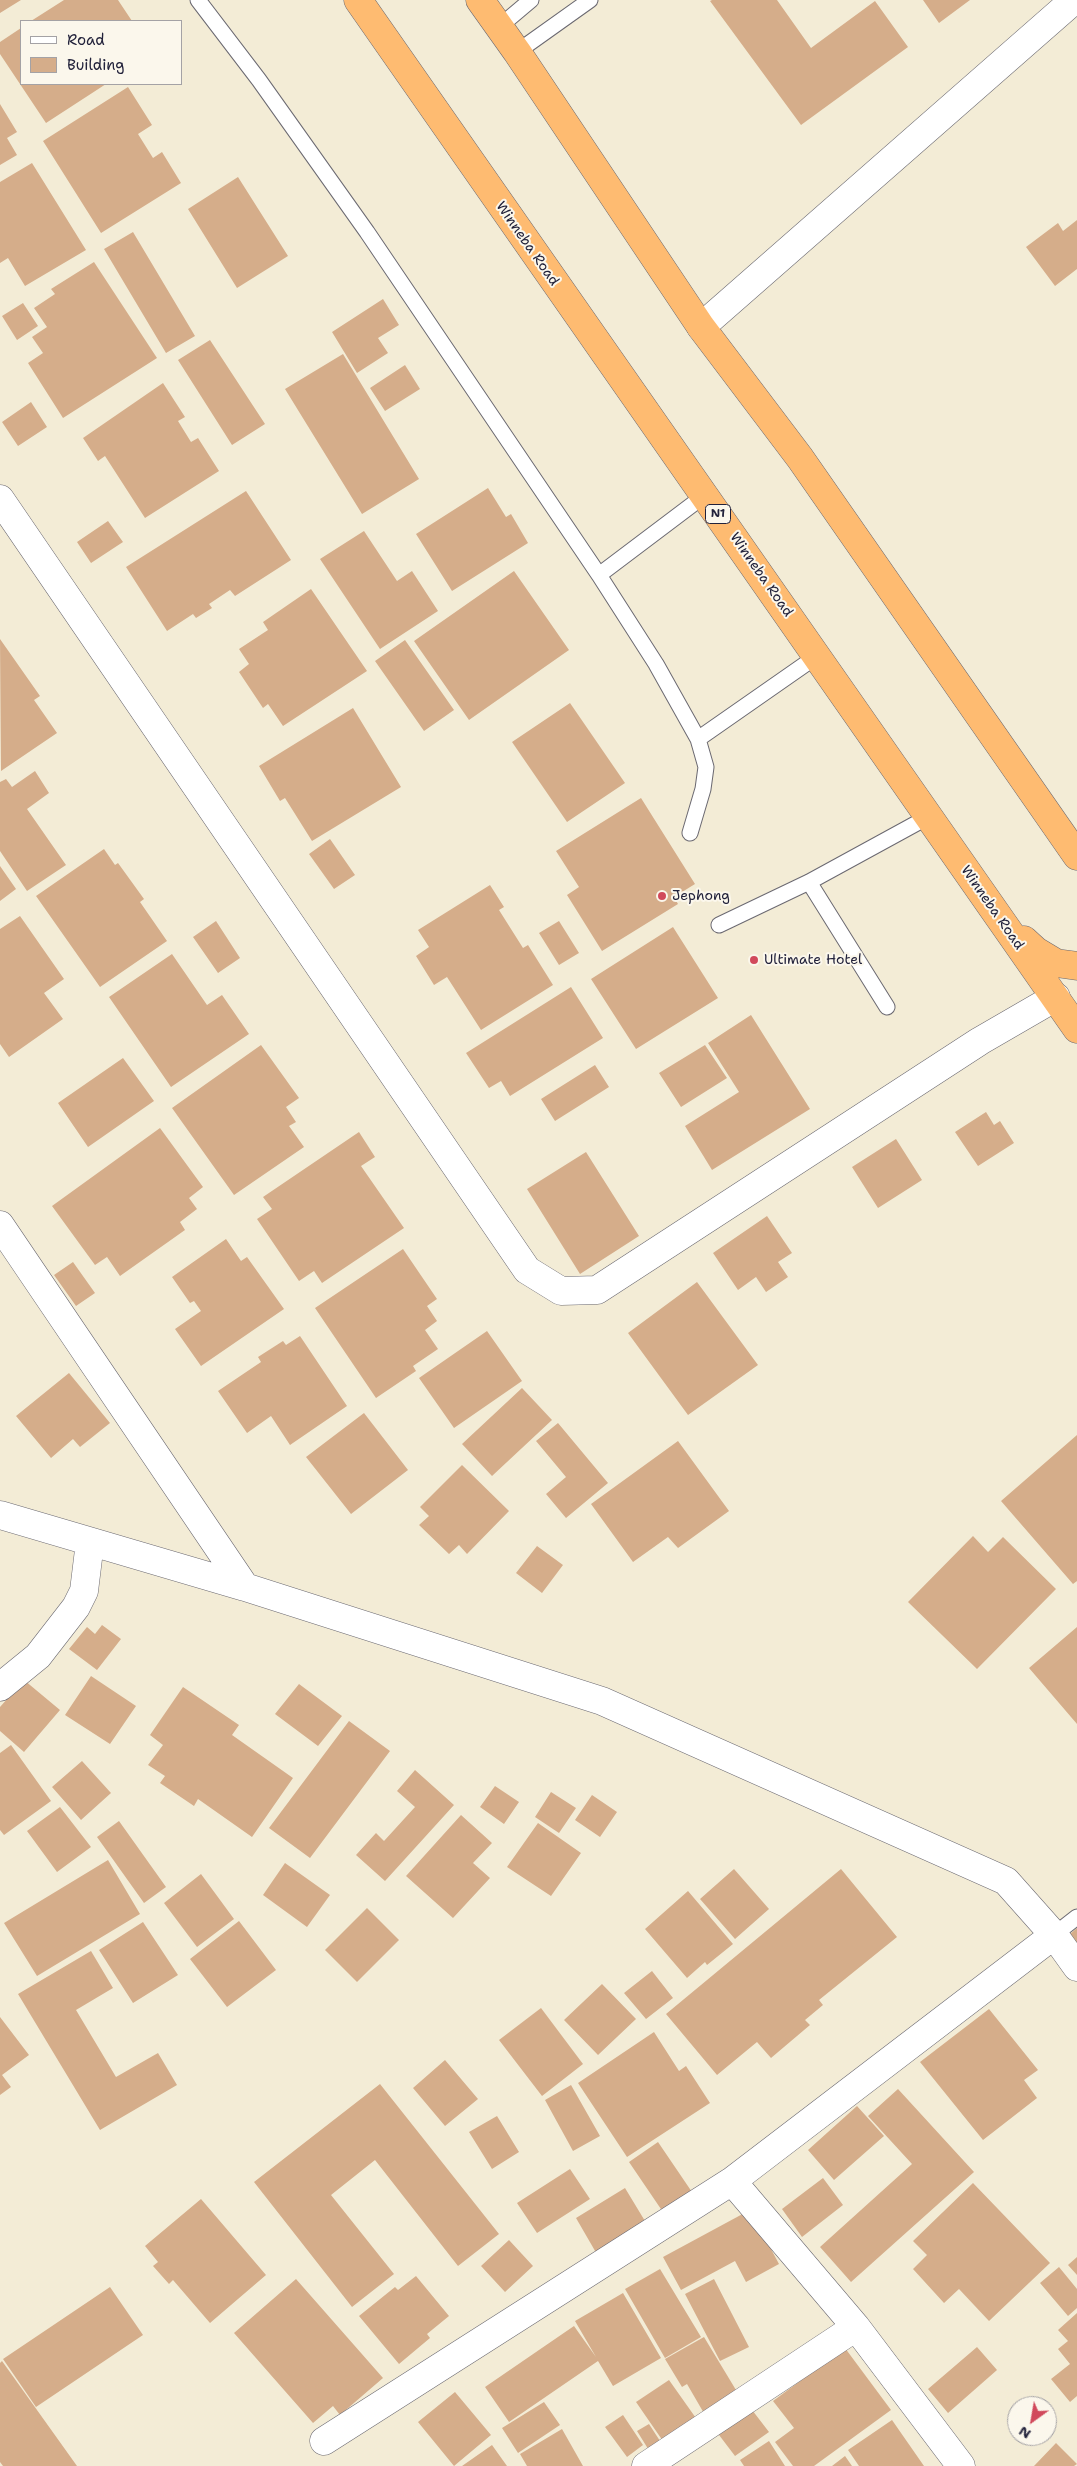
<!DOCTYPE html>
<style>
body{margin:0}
#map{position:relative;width:1077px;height:2466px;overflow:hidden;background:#f3ecd6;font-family:"Shantell Sans",sans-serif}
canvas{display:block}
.legend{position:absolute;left:20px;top:20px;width:162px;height:65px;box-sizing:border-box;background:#fbf7ec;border:1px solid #a4a2a5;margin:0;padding:6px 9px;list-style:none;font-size:15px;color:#22223b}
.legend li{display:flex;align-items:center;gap:10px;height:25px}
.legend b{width:25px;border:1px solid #a4a2a5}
.north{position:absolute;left:1007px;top:2396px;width:50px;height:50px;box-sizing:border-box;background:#fbf7ec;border:1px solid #a4a2a5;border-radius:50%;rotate:212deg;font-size:14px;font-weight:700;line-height:20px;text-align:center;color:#22223b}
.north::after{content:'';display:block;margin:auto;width:18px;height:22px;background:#d1495b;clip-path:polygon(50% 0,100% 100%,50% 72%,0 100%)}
</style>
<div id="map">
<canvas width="1077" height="2466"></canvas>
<ul class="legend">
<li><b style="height:6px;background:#fff"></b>Road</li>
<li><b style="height:14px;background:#d5ad8a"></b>Building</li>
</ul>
<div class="north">N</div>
</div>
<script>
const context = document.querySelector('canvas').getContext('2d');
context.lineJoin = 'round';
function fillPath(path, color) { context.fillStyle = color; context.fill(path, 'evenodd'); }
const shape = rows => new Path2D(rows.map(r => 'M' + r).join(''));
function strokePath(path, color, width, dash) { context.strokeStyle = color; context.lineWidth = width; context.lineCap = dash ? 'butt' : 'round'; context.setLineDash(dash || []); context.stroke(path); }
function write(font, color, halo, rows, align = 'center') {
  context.font = font + ' "Shantell Sans",sans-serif'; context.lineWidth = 4; context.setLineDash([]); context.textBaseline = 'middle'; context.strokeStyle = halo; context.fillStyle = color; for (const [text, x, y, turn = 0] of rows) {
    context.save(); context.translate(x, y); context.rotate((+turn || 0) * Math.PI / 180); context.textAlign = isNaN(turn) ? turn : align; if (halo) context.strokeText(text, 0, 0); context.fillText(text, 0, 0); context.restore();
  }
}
fillPath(shape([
 [0,0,21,0,0,13],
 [64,0,118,0,132,21,31,21],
 [712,0,777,0,811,48,875,1,908,47,801,125,710,1],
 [923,0,970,0,939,23],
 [21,28,21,84,106,84,46,123,0,54,0,42],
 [128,87,152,125,138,134,153,158,162,152,181,183,101,233,43,141],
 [0,104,17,132,7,138,17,155,0,165],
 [32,163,86,250,25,286,8,258,0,263,0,182],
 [238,177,288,256,237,288,188,209],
 [1077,220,1077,269,1055,286,1026,247,1058,223,1063,231],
 [133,232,195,336,166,353,104,249],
 [94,262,157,358,63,418,28,363,43,353,32,337,47,327,34,308,55,294,51,289],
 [383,299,399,325,378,338,388,353,357,373,332,332],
 [23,303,38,326,17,340,2,316],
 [210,340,265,424,232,445,178,360],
 [343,354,419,479,362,514,285,389],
 [405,365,420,389,385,411,370,388],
 [163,383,185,417,178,421,191,442,198,438,219,471,145,518,105,456,98,461,83,438],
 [31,402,47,427,18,446,2,422],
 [488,488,506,517,511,514,528,543,452,591,416,534],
 [246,491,291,560,235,596,230,590,209,604,212,608,196,618,193,614,167,631,126,567],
 [108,521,123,542,91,563,77,542],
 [364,531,397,581,412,571,438,611,380,649,320,559],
 [514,571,569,650,469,720,414,641],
 [311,589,367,671,283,726,268,704,263,708,239,672,249,664,239,649,268,630,263,622],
 [0,639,40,696,34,700,57,733,1,771],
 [405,640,454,710,424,731,375,661],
 [570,703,625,783,567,822,512,742],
 [353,708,401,787,312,841,285,798,280,801,259,766],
 [35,771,49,793,27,809,66,865,27,891,0,851,0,782,6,779,12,787],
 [641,798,695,884,674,897,678,904,602,951,567,895,579,887,556,851],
 [330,839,355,875,334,889,309,854],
 [104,849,115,865,118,863,144,899,140,902,167,941,100,987,36,896],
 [0,866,16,889,0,901],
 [490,885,504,907,499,910,523,948,528,945,553,985,481,1030,447,977,434,985,416,956,429,947,418,930],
 [20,916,64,979,44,993,63,1019,9,1057,0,1044,0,929],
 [216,921,240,958,218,973,193,937],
 [559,921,579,953,559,965,539,933],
 [673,927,718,998,636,1049,591,979],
 [172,954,207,1005,222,995,249,1034,171,1087,109,997],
 [571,987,603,1038,510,1096,501,1081,489,1088,466,1053],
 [751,1015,810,1109,712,1170,685,1126,739,1092,708,1043],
 [261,1045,299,1098,286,1107,296,1122,289,1126,304,1147,234,1195,172,1108],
 [705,1045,727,1078,681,1107,659,1073],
 [123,1058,154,1101,88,1147,58,1103],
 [595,1065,609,1087,555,1121,541,1099],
 [986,1112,994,1125,1000,1121,1014,1143,978,1166,955,1132],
 [160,1128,203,1187,189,1198,197,1209,180,1222,185,1230,120,1276,107,1257,95,1265,52,1206],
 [359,1132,375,1157,361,1166,404,1228,322,1283,314,1271,299,1281,257,1219,272,1209,263,1197],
 [896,1139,922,1180,878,1208,852,1167],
 [586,1152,639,1236,580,1274,527,1189],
 [767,1216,792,1253,778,1262,788,1277,766,1292,756,1277,738,1290,713,1253],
 [226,1239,241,1261,247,1257,284,1309,201,1366,175,1329,201,1311,194,1301,190,1303,172,1277],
 [403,1249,437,1299,427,1306,437,1321,425,1330,438,1349,413,1366,416,1371,376,1398,315,1308],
 [73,1262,95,1293,76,1306,54,1275],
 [697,1282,758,1365,688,1415,628,1333],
 [487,1331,522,1381,454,1428,419,1378],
 [300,1336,347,1406,290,1445,271,1416,247,1433,218,1391,261,1362,258,1357,283,1341,286,1345],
 [69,1373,110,1423,80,1447,73,1439,51,1458,16,1416],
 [522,1388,552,1420,492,1476,462,1444],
 [364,1413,408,1470,351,1514,306,1457],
 [558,1423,608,1483,566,1518,546,1494,566,1477,536,1441],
 [1077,1435,1077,1581,1073,1584,1001,1501],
 [678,1441,729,1511,678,1548,668,1537,633,1562,591,1504],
 [462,1465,509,1511,467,1554,459,1545,449,1554,419,1525,429,1516,420,1507],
 [973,1536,988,1552,1003,1537,1056,1589,977,1669,908,1602],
 [537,1546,563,1565,542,1593,516,1573],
 [102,1625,121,1639,97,1670,69,1649,87,1627,95,1634],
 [1077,1627,1077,1724,1029,1668],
 [91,1676,136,1706,110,1744,65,1715],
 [24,1680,60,1710,24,1752,0,1731,0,1707],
 [299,1684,342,1716,318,1746,275,1714],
 [183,1687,239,1725,232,1735,293,1778,252,1837,198,1799,194,1806,160,1783,165,1776,148,1765,163,1745,150,1735],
 [349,1721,390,1751,310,1858,269,1828],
 [11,1745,51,1801,4,1835,0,1830,0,1753],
 [82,1761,111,1793,81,1820,52,1787],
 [415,1770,454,1805,385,1881,356,1855,376,1833,384,1841,415,1807,397,1791],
 [495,1786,519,1802,504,1824,480,1807],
 [551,1792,576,1808,559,1833,535,1817],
 [592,1795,617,1812,600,1837,575,1820],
 [60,1807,91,1847,57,1872,27,1831],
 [461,1815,492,1843,473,1863,490,1878,453,1918,406,1876],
 [119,1821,166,1887,144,1903,97,1837],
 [538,1823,581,1853,551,1896,507,1867],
 [108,1860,140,1914,37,1976,4,1923],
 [285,1863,330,1895,307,1927,263,1895],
 [734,1869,769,1909,735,1939,700,1899],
 [841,1869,897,1937,819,2000,823,2005,805,2020,810,2025,771,2058,757,2042,717,2075,666,2014],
 [201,1874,234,1919,197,1947,164,1903],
 [688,1891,733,1944,707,1965,705,1962,687,1978,645,1929],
 [367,1908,399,1940,357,1982,325,1950],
 [239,1921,276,1970,227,2007,190,1959],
 [143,1922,178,1975,133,2003,99,1950],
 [1077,1928,1077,1945,1069,1935],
 [91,1951,113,1988,76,2010,116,2077,158,2053,177,2085,100,2130,18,1994],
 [652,1971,673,1998,646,2019,624,1993],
 [602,1984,636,2019,598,2055,564,2020],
 [541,2008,583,2064,542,2096,499,2040],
 [989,2009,1038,2070,1024,2080,1037,2098,983,2140,920,2062],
 [0,2017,29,2055,2,2075,11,2087,0,2095],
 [654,2032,679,2071,686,2066,710,2103,627,2157,578,2083],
 [445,2060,478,2099,445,2126,413,2088],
 [380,2084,499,2234,458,2266,375,2160,331,2195,394,2274,352,2307,254,2182],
 [571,2085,600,2136,573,2151,545,2100],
 [898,2089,974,2172,851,2282,820,2247,912,2164,868,2116],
 [857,2106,884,2136,834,2180,808,2150],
 [497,2116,519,2152,492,2169,469,2132],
 [658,2142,694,2195,665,2215,629,2162],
 [570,2169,590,2199,537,2233,517,2203],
 [823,2178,843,2205,802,2237,782,2209],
 [973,2183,1050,2263,989,2321,959,2289,944,2303,913,2269,927,2255,913,2241],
 [625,2188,648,2226,598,2256,576,2218],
 [201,2199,266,2275,210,2323,173,2280,169,2284,153,2266,158,2262,145,2246],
 [750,2210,779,2264,746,2282,735,2261,681,2290,663,2257],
 [509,2240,533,2266,505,2292,481,2266],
 [1077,2257,1077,2275,1068,2265],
 [1059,2267,1077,2289,1077,2308,1068,2316,1040,2283],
 [660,2269,701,2337,665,2358,625,2289],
 [416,2276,449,2316,427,2334,430,2338,399,2364,359,2316,395,2287,398,2290],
 [296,2279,383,2378,340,2415,333,2406,313,2423,234,2333],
 [714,2279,749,2347,720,2361,685,2294],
 [110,2287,143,2335,36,2407,3,2359],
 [623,2293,661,2358,613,2386,598,2361,509,2422,485,2387,574,2326,596,2357,575,2321],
 [1077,2313,1077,2396,1070,2402,1051,2379,1070,2364,1058,2349,1068,2341,1058,2330],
 [704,2337,739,2395,705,2415,687,2384,682,2387,665,2359],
 [977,2347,997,2370,948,2413,928,2389],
 [845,2348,891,2410,814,2466,793,2466,775,2442,794,2428,773,2401],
 [2,2361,77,2466,3,2466,0,2462,0,2363],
 [669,2380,698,2421,665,2444,636,2402],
 [455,2392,491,2435,454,2466,418,2422],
 [544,2402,560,2425,518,2453,502,2428],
 [749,2406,769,2432,735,2456,716,2431],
 [623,2415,643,2445,627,2457,605,2427],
 [892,2420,924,2466,859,2466,848,2450],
 [649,2424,662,2444,650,2452,637,2431],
 [562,2429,583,2466,527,2466,520,2454],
 [769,2441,785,2466,744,2466,740,2460],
 [1056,2443,1077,2464,1074,2466,1034,2466],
 [492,2445,507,2466,462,2466],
 [845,2456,852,2466,832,2466]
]), '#d5ad8a');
const service = shape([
 [198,0,259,80,367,232,599,575,656,664,698,739,706,767,703,789,690,833],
 [499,27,531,0],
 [517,52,590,0],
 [599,575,705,495],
 [698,739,817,656],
 [809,882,887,1007],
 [719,925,809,882,928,817],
 [1054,1935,1077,1917]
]);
const minor = shape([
 [701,327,1074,0],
 [0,499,527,1270,561,1291,597,1290,980,1041,1056,997],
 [0,1225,245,1587],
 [0,1515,245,1587,602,1701,1006,1881,1054,1935,1077,1967],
 [0,1687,38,1656,76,1607,84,1591,90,1542],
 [732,2181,1054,1935],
 [324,2441,732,2181,856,2327,961,2466],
 [646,2466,856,2327]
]);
const trunk = shape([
 [358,0,1077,1029],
 [480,0,517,52,701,327,800,458,1077,856],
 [1024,940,1036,951,1056,963,1077,966]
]);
strokePath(service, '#6b6971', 17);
strokePath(minor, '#6b6971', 29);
strokePath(trunk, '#6b6971', 29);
strokePath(service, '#fff', 15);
strokePath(minor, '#fff', 28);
strokePath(trunk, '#febb71', 28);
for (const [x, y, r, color] of [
 [662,896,5,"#d1495b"],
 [754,960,5,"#d1495b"]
]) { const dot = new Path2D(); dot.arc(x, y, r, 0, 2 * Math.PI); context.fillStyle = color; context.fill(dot); strokePath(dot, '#fbf7ec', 2); }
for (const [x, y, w] of [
 [718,514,25]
]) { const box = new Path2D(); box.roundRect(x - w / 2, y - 9.5, w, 19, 4); context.fillStyle = '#fbf7ec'; context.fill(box); strokePath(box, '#22223b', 1); }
write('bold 12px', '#22223b', null, [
 ["N1",718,514]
]);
write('14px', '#22223b', '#fbf7ec', [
 ["Winneba Road",527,244,55],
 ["Winneba Road",761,575,55],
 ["Winneba Road",992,908,55]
]);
write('14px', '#22223b', '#fbf7ec', [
 ["Jephong",672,896],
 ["Ultimate Hotel",764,960]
], 'left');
</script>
